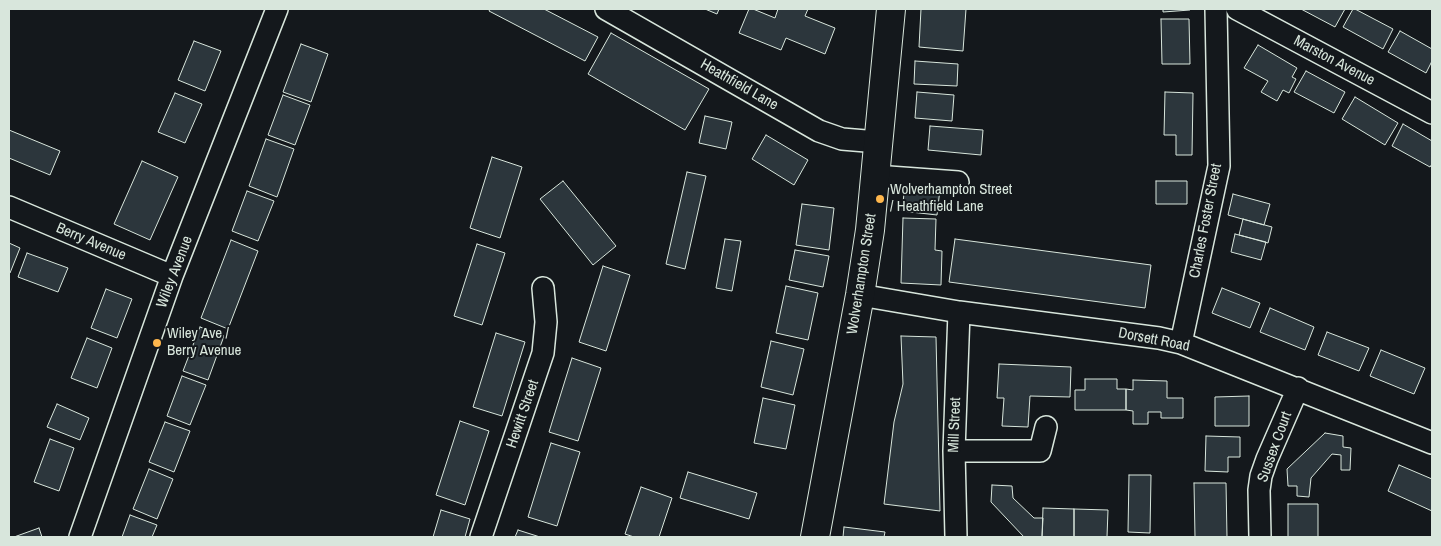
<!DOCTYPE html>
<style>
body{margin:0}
#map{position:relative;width:1441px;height:546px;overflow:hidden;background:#14181c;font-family:"Archivo Narrow",sans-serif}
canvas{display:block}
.frame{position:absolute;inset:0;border:10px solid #d8e6dc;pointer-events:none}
</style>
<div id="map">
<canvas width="1441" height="546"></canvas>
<div class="frame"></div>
</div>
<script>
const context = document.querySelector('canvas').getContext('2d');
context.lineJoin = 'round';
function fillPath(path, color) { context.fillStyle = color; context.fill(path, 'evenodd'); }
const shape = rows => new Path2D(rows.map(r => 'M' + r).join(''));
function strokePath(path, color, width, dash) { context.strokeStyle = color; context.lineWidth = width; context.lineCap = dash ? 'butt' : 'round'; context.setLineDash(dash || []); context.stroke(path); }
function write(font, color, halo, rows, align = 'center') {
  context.font = font + ' "Archivo Narrow",sans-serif'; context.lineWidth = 4; context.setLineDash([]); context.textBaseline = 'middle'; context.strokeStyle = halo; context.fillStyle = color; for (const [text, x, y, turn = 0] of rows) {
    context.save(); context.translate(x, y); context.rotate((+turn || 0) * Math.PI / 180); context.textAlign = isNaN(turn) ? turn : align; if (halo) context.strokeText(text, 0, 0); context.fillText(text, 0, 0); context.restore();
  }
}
const building = shape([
 [490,9,544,9,598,37,585,61,489,11,490,9],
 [705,9,719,9,717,14,705,9],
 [749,9,753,9,775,18,778,9,808,9,805,16,835,28,825,54,786,38,781,50,739,33,749,9],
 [921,9,966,9,963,51,919,47,921,9],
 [1163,9,1190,9,1190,10,1163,12,1163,9],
 [1301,9,1345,9,1335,27,1301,9],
 [1353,9,1355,9,1393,29,1383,49,1343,27,1353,9],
 [1161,19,1189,19,1190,64,1162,64,1161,19],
 [1400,31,1432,49,1432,61,1426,73,1388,52,1400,31],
 [611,33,709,89,685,130,588,74,611,33],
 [194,41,221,51,205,91,178,80,194,41],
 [301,44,328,54,311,102,283,92,301,44],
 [1258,45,1297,68,1292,77,1296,79,1289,93,1283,90,1277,101,1261,92,1268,81,1244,68,1258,45],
 [915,61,958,64,957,86,914,84,915,61],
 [1306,71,1345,92,1334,113,1294,92,1306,71],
 [917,92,954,95,952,121,915,118,917,92],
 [1165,92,1193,93,1192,155,1176,155,1176,135,1164,135,1165,92],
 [175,93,202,104,185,143,158,132,175,93],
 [283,95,310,105,295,145,268,135,283,95],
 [1355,97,1398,123,1385,145,1342,119,1355,97],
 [705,116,732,122,726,149,699,143,705,116],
 [1403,124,1432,141,1432,164,1430,167,1392,146,1403,124],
 [930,126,983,130,981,155,928,150,930,126],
 [9,130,60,151,50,175,9,158,9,130],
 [766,135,808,160,794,185,752,159,766,135],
 [266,139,294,149,277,197,249,186,266,139],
 [492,157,522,167,500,238,470,228,492,157],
 [142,161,178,177,150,240,114,224,142,161],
 [687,172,706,176,685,269,666,264,687,172],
 [563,181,616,246,593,265,540,199,563,181],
 [1156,181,1187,181,1187,204,1156,204,1156,181],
 [905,185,940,189,937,215,902,211,905,185],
 [247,191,274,201,258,241,232,231,247,191],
 [1233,194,1270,204,1264,225,1228,215,1233,194],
 [802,204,834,208,829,250,796,245,802,204],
 [903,218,936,219,935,250,942,251,941,285,901,283,903,218],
 [1243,219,1272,227,1268,243,1239,235,1243,219],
 [1235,234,1266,242,1261,260,1231,252,1235,234],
 [725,239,741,241,732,291,716,288,725,239],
 [955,239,1151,265,1145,308,949,282,955,239],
 [231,240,258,251,228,329,201,318,231,240],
 [9,243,20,248,10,273,9,272,9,243],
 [477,244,505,253,482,325,454,316,477,244],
 [795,250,829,256,823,287,789,280,795,250],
 [27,253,68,268,58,292,18,277,27,253],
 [603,266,630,275,606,351,579,342,603,266],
 [786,286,818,293,808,340,776,333,786,286],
 [1222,288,1260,303,1250,328,1212,313,1222,288],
 [106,289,132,299,117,338,91,328,106,289],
 [1270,308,1314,327,1305,350,1260,332,1270,308],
 [200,327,224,336,208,380,183,371,200,327],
 [1327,332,1369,348,1359,371,1318,355,1327,332],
 [496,333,525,342,502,416,473,407,496,333],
 [901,336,936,337,940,511,884,504,894,422,903,384,901,336],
 [87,338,112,348,97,388,71,378,87,338],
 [771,341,804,349,793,395,761,387,771,341],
 [1381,350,1425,368,1414,394,1370,376,1381,350],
 [572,358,601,368,578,441,549,432,572,358],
 [999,364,1071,367,1070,397,1030,396,1028,427,1002,426,1004,398,997,398,999,364],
 [182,376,206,385,190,425,167,416,182,376],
 [1085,379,1117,379,1117,389,1126,389,1126,410,1075,410,1075,390,1085,390,1085,379],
 [1133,380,1167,381,1167,398,1183,398,1183,418,1161,418,1161,412,1148,412,1148,424,1133,424,1133,411,1126,410,1126,389,1133,390,1133,380],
 [1249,396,1249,426,1215,426,1215,397,1249,396],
 [763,398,795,405,786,449,754,443,763,398],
 [57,404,89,418,80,440,47,427,57,404],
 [460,421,489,431,465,505,436,495,460,421],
 [165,422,190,431,174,472,149,462,165,422],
 [1325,433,1343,436,1343,447,1351,448,1350,470,1341,470,1341,455,1332,454,1311,478,1309,497,1297,496,1297,486,1288,486,1287,469,1325,433],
 [1206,436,1240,437,1240,457,1228,457,1228,472,1205,471,1206,436],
 [50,439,74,448,59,491,34,482,50,439],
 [551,443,580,452,557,526,528,517,551,443],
 [1399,465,1432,479,1432,511,1388,491,1399,465],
 [149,469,173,479,157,519,133,509,149,469],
 [688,472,757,493,749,519,680,498,688,472],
 [1129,475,1151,475,1150,533,1128,532,1129,475],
 [1194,483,1226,483,1227,537,1195,537,1194,483],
 [992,485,1012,486,1013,498,1034,518,1043,518,1042,537,1024,537,991,502,992,485],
 [641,487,672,498,659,537,634,537,625,534,641,487],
 [1288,504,1318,504,1318,537,1288,537,1288,504],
 [1043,508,1074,509,1074,537,1042,537,1043,508],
 [1074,509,1108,510,1107,537,1074,537,1074,509],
 [441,510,470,519,465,537,433,537,441,510],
 [130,515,157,525,152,537,122,537,130,515],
 [844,527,885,532,884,537,843,537,844,527],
 [39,528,42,537,14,537,39,528],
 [518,530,540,537,515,537,518,530]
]);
fillPath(building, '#2c363c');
strokePath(building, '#d8e6dc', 1);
const street = shape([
 [606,9,819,131,842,139,878,142],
 [1237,9,1432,113],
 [875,176,958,182],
 [9,207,172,276],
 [860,295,959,312,1159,338,1181,343,1432,443],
 [1181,343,1219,166,1216,9],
 [954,451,1040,451,1046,427],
 [80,537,172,276,277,9],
 [481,537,543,353,546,322,543,288],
 [956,537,954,451,959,312],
 [1260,537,1259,490,1261,476,1267,459,1298,388]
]);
const secondary = shape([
 [815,537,860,295,870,230,891,9]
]);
strokePath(street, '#d8e6dc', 24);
strokePath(secondary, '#d8e6dc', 30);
strokePath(street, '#14181c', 21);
strokePath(secondary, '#14181c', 28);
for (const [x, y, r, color] of [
 [880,199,5,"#ffb74d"],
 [157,343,5,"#ffb74d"]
]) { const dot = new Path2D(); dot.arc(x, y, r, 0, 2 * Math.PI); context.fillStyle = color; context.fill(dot); strokePath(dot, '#14181c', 2); }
write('15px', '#d8e6dc', '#14181c', [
 ["Marston Avenue",1334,61,28],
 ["Heathfield Lane",739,85,30],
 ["Charles Foster Street",1206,221,-79],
 ["Berry Avenue",91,242,23],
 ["Wiley Avenue",175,272,-69],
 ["Wolverhampton Street",862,274,-81],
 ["Dorsett Road",1154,340,11],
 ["Hewitt Street",523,414,-71],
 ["Mill Street",955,425,-88],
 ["Sussex Court",1275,447,-70]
]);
write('15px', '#d8e6dc', '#14181c', [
 ["Wolverhampton Street",890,190],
 ["/ Heathfield Lane",890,207],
 ["Wiley Ave /",167,334],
 ["Berry Avenue",167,351]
], 'left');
</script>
